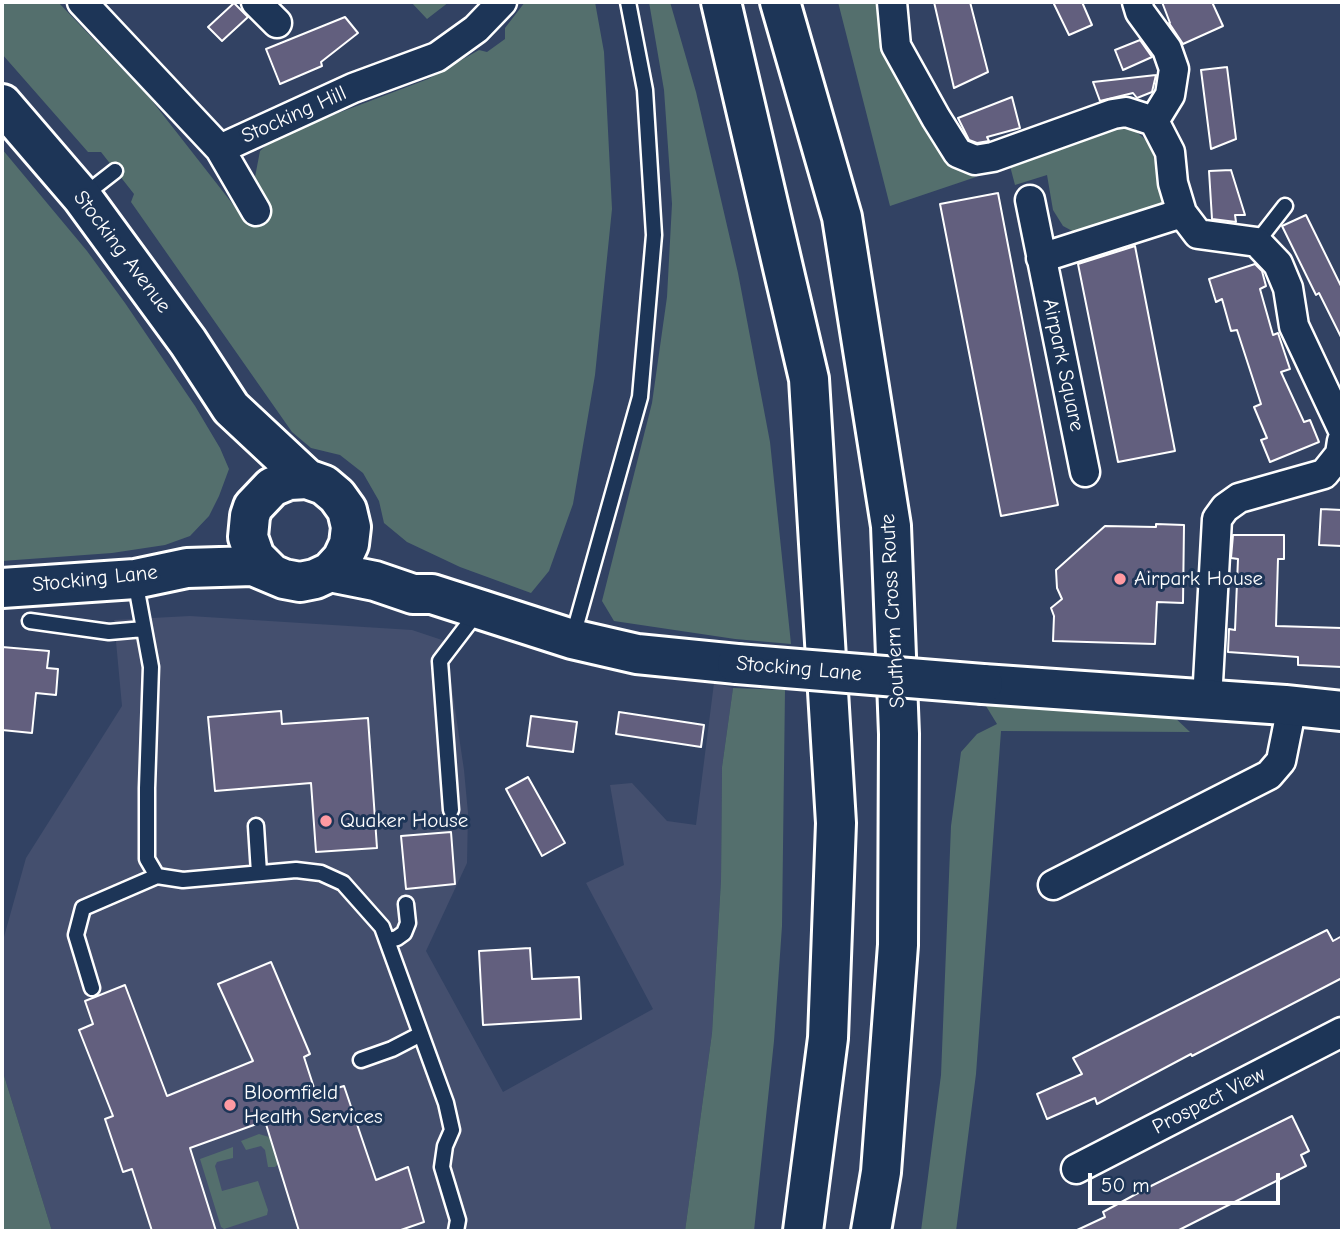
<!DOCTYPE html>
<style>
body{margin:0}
#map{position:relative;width:1344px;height:1233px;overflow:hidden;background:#324263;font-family:"Comic Neue",sans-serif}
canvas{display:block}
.frame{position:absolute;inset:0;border:4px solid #fff;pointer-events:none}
.scale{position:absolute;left:1088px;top:1173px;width:192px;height:32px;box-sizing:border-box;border:4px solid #fff;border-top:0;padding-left:9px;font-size:21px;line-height:24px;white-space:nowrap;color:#fff;-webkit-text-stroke:5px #1d3557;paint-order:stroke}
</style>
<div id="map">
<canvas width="1344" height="1233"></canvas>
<div class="frame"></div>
<div class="scale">50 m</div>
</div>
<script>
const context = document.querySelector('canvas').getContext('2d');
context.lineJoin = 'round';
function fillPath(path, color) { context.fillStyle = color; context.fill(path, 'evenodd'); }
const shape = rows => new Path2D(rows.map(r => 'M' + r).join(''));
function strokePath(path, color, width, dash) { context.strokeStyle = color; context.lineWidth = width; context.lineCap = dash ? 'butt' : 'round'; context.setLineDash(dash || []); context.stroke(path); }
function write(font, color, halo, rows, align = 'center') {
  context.font = font + ' "Comic Neue",sans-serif'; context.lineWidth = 6; context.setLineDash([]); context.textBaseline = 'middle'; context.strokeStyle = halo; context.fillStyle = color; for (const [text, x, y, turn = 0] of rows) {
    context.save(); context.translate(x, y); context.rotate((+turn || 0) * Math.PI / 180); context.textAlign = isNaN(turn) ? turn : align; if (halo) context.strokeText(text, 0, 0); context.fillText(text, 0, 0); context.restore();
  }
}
fillPath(shape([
 [190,616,412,630,445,641,464,770,468,813,467,863,426,951,503,1092,653,1009,586,883,624,865,610,785,632,783,667,821,696,825,714,683,733,688,722,767,721,880,712,1033,685,1231,52,1231,2,1069,2,944,26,858,122,706,114,620]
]), '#444f6e');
fillPath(shape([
 [2,2,58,2,149,97,246,221,270,207,255,177,260,151,275,137,428,79,479,50,487,52,505,39,505,28,525,2,595,2,604,52,612,209,595,375,573,504,549,571,531,593,460,567,407,542,384,523,379,501,363,473,340,455,311,448,292,432,131,202,134,194,101,152,88,152,2,54],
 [411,2,449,2,427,19],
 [649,2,670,2,696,92,738,273,770,442,791,644,735,639,614,621,602,601,652,403,667,297,672,204,664,90],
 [838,2,883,2,884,40,935,144,954,167,976,177,890,206],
 [1117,128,1134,130,1152,145,1164,206,1078,234,1063,226,1053,210,1047,175,1015,185,1010,166],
 [2,149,87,251,125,303,195,406,220,448,229,469,219,496,209,516,190,536,165,545,112,553,2,561],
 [733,688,785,690,782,926,774,1041,754,1231,685,1231,712,1033,721,880,722,767],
 [986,706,1171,714,1190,732,1001,731,976,1074,956,1231,921,1231,941,1075,951,826,961,752,977,734,997,724],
 [2,1069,52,1231,2,1231],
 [259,1134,269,1137,278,1164,275,1167,268,1167,265,1150,261,1146,246,1150,241,1141],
 [233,1147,233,1158,217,1162,215,1166,222,1191,258,1181,268,1210,267,1215,224,1229,221,1227,200,1159]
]), '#546f6d');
const building = shape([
 [934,2,970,2,988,72,954,88,934,2],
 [1053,2,1082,2,1092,25,1069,35,1053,2],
 [1162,2,1212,2,1223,26,1183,44,1169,23,1170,23,1162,2],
 [234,3,248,17,222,41,208,27,234,3],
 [345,17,358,33,321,62,322,66,280,84,266,49,345,17],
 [1140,40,1152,57,1123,70,1115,50,1140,40],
 [1227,67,1236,139,1211,149,1201,70,1227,67],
 [1156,75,1152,92,1137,98,1133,93,1100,101,1093,82,1156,75],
 [1012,97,1020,128,987,137,989,141,977,143,969,140,958,118,1012,97],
 [1231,170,1245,215,1235,215,1236,222,1212,219,1209,171,1231,170],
 [998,193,1058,505,1001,516,940,204,998,193],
 [1306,215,1342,288,1342,339,1319,293,1316,295,1282,226,1306,215],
 [1135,246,1175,451,1118,462,1078,264,1135,246],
 [1255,264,1262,271,1266,286,1260,289,1273,335,1278,333,1290,369,1281,372,1304,422,1310,420,1319,442,1270,462,1261,440,1267,438,1254,407,1261,404,1237,330,1231,331,1222,299,1216,302,1209,279,1255,264],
 [1321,509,1342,510,1342,546,1319,545,1321,509],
 [1156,524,1184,525,1183,603,1157,602,1155,644,1053,641,1054,616,1051,608,1062,599,1057,588,1056,570,1105,526,1156,527,1156,524],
 [1233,535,1284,535,1284,559,1278,559,1276,626,1342,628,1342,667,1298,665,1298,657,1228,652,1229,629,1235,630,1238,559,1231,558,1233,535],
 [2,647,49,651,47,668,58,669,56,695,36,693,32,733,2,730,2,647],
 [281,711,282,724,368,718,377,848,316,852,311,783,215,791,208,717,281,711],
 [619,712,704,725,701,747,616,734,619,712],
 [531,716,577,722,573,752,527,746,531,716],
 [528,777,565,843,542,856,506,789,528,777],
 [451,832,455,884,406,889,401,836,451,832],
 [1327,930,1333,941,1342,936,1342,978,1192,1056,1191,1054,1097,1104,1095,1098,1047,1119,1037,1094,1082,1074,1073,1058,1327,930],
 [530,948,532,979,579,977,581,1019,483,1025,479,951,530,948],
 [271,962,310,1054,304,1057,316,1094,344,1086,376,1180,408,1167,424,1222,398,1231,299,1231,265,1121,190,1148,216,1231,152,1231,132,1169,123,1172,105,1119,113,1116,79,1030,93,1024,85,1001,125,985,167,1096,253,1061,218,984,271,962],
 [1292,1116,1309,1151,1301,1155,1306,1166,1177,1231,1075,1231,1105,1217,1103,1212,1149,1187,1292,1116]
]);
fillPath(building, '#625f7e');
strokePath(building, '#fff', 2);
const lane = shape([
 [83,196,115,171],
 [1257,242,1285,206],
 [135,580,151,667,147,788,147,859,157,876,183,880,296,870,321,873,343,883,382,927,446,1103,452,1130,445,1146,442,1167,458,1220,456,1231],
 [30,621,109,632,144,629],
 [573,636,640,397,654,235,645,90,628,2],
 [451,810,440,661,479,610],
 [256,826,259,873],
 [387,941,397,938,404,933,408,923,406,904],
 [92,988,76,935,83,908,157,876],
 [361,1060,392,1049,421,1034]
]);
const street = shape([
 [82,2,220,149,353,88,437,57,476,29,502,2],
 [256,2,277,23],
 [892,2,896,46,936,118,958,153,975,160,993,157,1113,114,1126,112,1154,121,1170,152,1173,183,1182,213,1198,234,1257,242,1278,264,1288,288,1294,326,1342,428],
 [1137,2,1140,12,1167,49,1174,69,1170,95,1154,121],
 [220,149,256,211],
 [1030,200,1085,472],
 [1041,258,1182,213],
 [1207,700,1217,519,1225,508,1239,498,1324,474,1340,454,1342,441],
 [1053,885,1269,775,1281,761,1292,706],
 [1076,1169,1342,1032]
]);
const secondary = shape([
 [2,104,82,197,188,342,231,408,307,479],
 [330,572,375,581,413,594,432,594,572,639,637,654,737,664],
 [2,588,135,579,187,568,253,566,284,579,300,582,315,579,330,572,342,559,349,544,351,527,347,510,337,496,324,485,307,479,289,480,272,487,253,507,250,516,248,537,255,557,270,572],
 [983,684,1285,705,1342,711]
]);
const highway = shape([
 [721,2,809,379,836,823,828,1038,803,1231],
 [780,2,842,217,891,526,899,734,898,945,881,1172,871,1231]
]);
strokePath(lane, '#fff', 19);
strokePath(street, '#fff', 33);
strokePath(secondary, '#fff', 44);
strokePath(highway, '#fff', 44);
strokePath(lane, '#1d3557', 14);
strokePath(street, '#1d3557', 28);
strokePath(secondary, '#1d3557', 38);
strokePath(highway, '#1d3557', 38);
const secondaryBridge = shape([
 [737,664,983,684]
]);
strokePath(secondaryBridge, '#fff', 44, []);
strokePath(secondaryBridge, '#1d3557', 38);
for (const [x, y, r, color] of [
 [1120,579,7,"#ff9aa2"],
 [326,821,7,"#ff9aa2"],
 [230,1105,7,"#ff9aa2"]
]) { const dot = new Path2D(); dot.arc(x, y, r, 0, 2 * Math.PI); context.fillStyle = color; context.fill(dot); strokePath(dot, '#1d3557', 2.5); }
write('21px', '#fff', '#1d3557', [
 ["Stocking Hill",294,115,-24],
 ["Stocking Avenue",122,252,53],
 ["Airpark Square",1063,365,78],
 ["Stocking Lane",95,579,-6],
 ["Southern Cross Route",893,611,-93],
 ["Stocking Lane",799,669,5],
 ["Prospect View",1209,1101,-27]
]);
write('21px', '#fff', '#1d3557', [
 ["Airpark House",1134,579],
 ["Quaker House",340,821],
 ["Bloomfield",244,1093],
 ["Health Services",244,1117]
], 'left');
</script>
